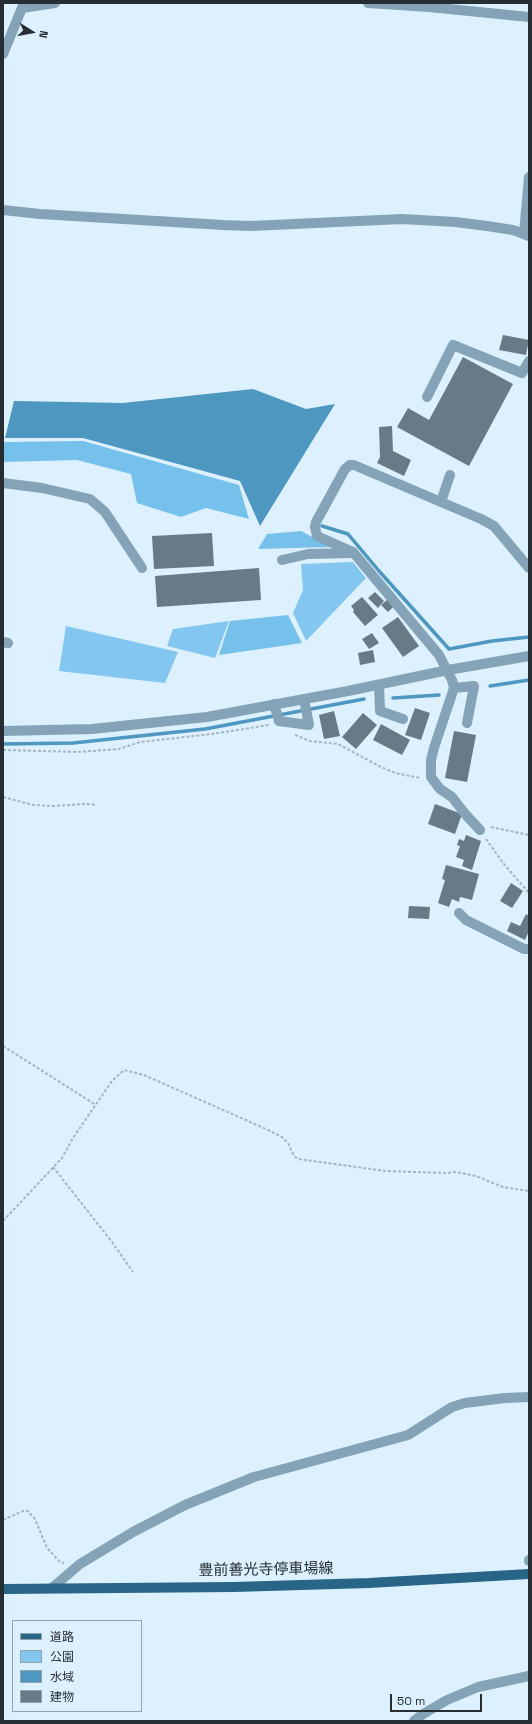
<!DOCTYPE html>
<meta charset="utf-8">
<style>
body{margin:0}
#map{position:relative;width:532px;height:1724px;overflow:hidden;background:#dcf0fe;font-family:"Space Grotesk","Noto Sans JP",sans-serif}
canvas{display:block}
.frame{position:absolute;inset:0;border:4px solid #262e33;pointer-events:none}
.legend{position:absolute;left:12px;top:1620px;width:130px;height:92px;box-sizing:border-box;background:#dcf0fe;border:1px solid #93a2ad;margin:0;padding:5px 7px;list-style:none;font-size:12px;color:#262e33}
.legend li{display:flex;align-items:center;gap:8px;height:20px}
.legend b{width:20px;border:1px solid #93a2ad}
.north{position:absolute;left:12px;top:12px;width:40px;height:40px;-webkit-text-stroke:3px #dcf0fe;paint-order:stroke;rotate:101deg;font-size:11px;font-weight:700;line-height:16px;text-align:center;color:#262e33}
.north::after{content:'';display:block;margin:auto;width:14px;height:18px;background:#262e33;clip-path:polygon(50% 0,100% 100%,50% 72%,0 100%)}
.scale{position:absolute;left:390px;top:1694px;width:92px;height:18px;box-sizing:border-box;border:2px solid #262e33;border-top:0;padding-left:5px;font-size:12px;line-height:14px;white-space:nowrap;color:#262e33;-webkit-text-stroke:3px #dcf0fe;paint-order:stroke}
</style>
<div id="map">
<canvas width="532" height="1724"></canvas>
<div class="frame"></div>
<ul class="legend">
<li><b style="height:5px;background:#286587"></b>道路</li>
<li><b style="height:11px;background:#83c7f1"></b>公園</li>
<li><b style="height:11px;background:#4d97c1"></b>水域</li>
<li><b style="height:11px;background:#687a86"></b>建物</li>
</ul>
<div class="north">N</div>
<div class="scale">50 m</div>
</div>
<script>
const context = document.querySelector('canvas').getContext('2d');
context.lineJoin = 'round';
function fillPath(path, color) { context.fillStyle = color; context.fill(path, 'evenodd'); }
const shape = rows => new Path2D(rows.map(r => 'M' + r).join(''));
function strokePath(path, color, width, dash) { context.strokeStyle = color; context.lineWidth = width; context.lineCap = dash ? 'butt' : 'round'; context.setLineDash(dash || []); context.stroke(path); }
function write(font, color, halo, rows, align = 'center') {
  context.font = font + ' "Space Grotesk","Noto Sans JP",sans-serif'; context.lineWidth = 3; context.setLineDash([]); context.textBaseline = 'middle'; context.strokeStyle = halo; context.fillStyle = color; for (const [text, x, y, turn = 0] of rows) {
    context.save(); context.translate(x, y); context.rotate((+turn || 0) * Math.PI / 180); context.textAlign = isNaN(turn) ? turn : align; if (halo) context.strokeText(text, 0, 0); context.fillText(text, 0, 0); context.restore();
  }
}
fillPath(shape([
 [353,562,366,578,306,641,293,613,303,590,301,564],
 [229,621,215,658,167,646,173,629],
 [66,626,178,652,165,683,59,671]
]), '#83c7f1');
fillPath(shape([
 [83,441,239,485,249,519,206,508,181,517,137,503,131,474,77,460,3,462,3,442],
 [301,531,331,547,258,549,267,534],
 [288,615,302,643,219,655,230,621]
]), '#76c0ec');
fillPath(shape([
 [253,389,306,409,335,404,260,526,240,481,83,438,5,438,14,401,123,403]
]), '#4d97c1');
strokePath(shape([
 [322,526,348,534,379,571,449,649,492,641,529,637],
 [490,686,529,680],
 [393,698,439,695],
 [3,744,73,743,205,729,364,699]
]), '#4d97c1', 3.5);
fillPath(shape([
 [503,335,529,340,526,355,499,350],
 [463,357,513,384,469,466,397,427,408,408,429,420],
 [392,426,393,451,411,460,404,476,377,463,380,457,379,427],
 [212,533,214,566,154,569,152,536],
 [259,568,261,600,157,607,155,576],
 [375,592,384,601,378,608,368,598],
 [362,597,378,615,365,626,353,612,354,610,351,606],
 [388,599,394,606,388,612,381,605],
 [398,617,419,646,403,657,382,628],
 [372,633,379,643,369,649,362,639],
 [373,650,375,662,360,665,358,653],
 [415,708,430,713,421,740,405,735],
 [334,711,340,736,324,739,319,715],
 [363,713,377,725,356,749,342,737],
 [381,724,410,740,402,755,373,740],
 [454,731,476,735,467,782,445,778],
 [435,804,462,814,455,834,428,824],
 [466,835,481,841,472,870,462,866,464,860,456,857,460,846,457,845,459,839,464,841],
 [446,865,479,874,472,900,460,897,459,902,452,899,449,907,438,903,445,880,442,879],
 [511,883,523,891,512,908,500,901],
 [409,906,430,907,429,919,408,918],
 [526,914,529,916,529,931,525,940,507,931,511,922,520,926]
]), '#687a86');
strokePath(shape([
 [295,735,310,741,338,744,381,767,395,773,420,778],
 [3,750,78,752,119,749,140,742,212,734,269,725],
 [3,797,33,805,53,806,86,804,97,805],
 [491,827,529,835],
 [486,839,503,863,529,893],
 [3,1046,96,1105],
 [53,1167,112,1242,133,1272],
 [3,1221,62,1158,73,1138,112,1081,124,1070,144,1075,266,1129,282,1137,288,1143,294,1156,298,1159,386,1171,447,1173,456,1172,476,1176,503,1187,529,1191],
 [3,1520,23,1511,28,1511,35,1519,47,1548,60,1562,64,1563]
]), '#a5b5c0', 2, [3, 2]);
strokePath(shape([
 [368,3,429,7,529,17],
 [22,8,55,3],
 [3,54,24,3],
 [3,210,40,214,223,225,251,226,402,219,455,222,487,226,513,230,529,236],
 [524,233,529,177],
 [427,397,453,345,522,373,529,361],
 [3,483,42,488,90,499,105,512,142,568],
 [441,502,450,475],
 [282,560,308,554,351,553],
 [3,642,8,643],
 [379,685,380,711,403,719],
 [454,688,474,686,467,723],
 [274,704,279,721,309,725,304,699],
 [3,731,92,729,207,717,348,691,448,670,529,656],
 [480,830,466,815,452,797,440,789,431,777,431,760,434,748,454,688,452,680,439,655,353,552,317,536,315,527,316,522,345,469,350,465,354,465,481,519,494,526,529,568],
 [459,913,466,920,524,949,529,949],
 [529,1560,529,1561],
 [52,1588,80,1564,133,1532,185,1505,254,1477,408,1435,452,1407,465,1403,505,1398,529,1397],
 [414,1721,423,1714,447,1700,478,1687,529,1676]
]), '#85a3b6', 10);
strokePath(shape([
 [3,1589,234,1587,369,1583,529,1574]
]), '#286587', 10);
write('15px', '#262e33', '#dcf0fe', [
 ["豊前善光寺停車場線",266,1570,-1]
]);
</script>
